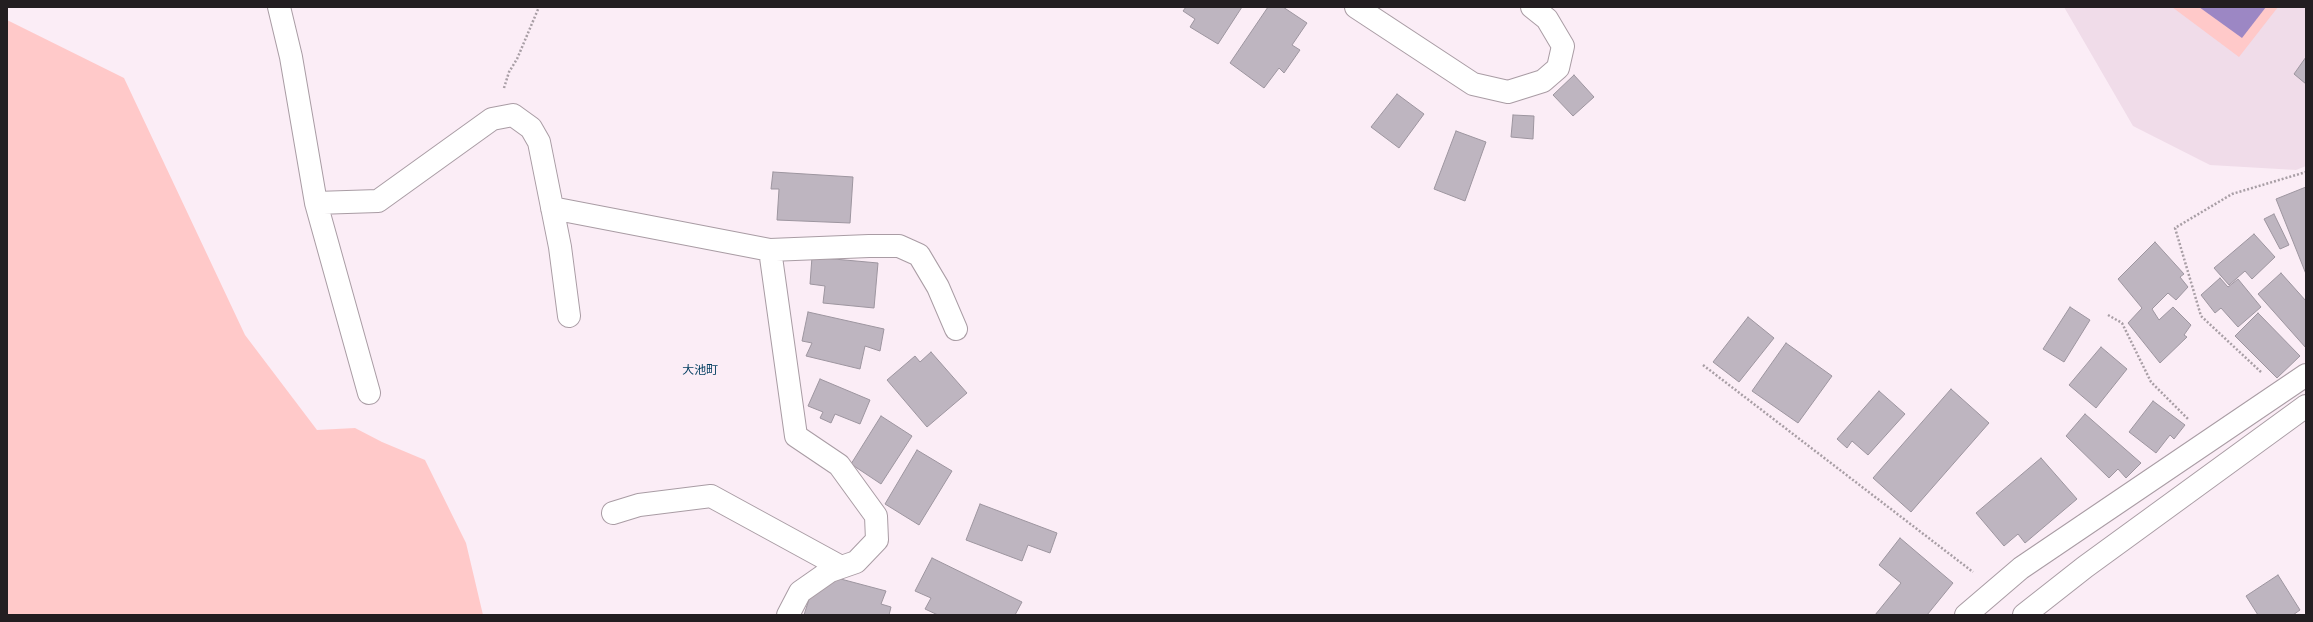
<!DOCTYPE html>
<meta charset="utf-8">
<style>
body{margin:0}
#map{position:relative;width:2313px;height:622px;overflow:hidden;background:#fbedf6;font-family:"Titillium Web",sans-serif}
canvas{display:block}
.frame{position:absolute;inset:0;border:8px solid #231e21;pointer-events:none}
</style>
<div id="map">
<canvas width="2313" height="622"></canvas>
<div class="frame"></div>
</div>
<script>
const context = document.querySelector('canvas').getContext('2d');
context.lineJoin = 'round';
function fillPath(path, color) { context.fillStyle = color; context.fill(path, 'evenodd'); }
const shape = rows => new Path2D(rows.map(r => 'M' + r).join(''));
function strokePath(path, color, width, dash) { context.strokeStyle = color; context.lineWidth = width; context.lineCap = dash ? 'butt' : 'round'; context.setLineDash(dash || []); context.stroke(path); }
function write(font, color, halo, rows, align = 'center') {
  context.font = font + ' "Titillium Web","Noto Sans JP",sans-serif'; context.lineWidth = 4; context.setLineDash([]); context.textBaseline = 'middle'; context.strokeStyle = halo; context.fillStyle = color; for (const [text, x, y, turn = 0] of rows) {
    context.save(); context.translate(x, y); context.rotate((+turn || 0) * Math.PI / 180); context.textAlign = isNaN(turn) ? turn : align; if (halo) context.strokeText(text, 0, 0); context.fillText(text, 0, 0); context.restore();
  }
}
fillPath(shape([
 [2064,7,2306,7,2306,166,2296,170,2210,165,2133,126]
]), '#f0dce9');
fillPath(shape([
 [2172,7,2278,7,2239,57],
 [7,20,124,78,245,335,317,430,355,428,382,442,425,460,466,543,483,615,7,615]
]), '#ffc9c9');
fillPath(shape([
 [2199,7,2266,7,2242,38]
]), '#9c87c4');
const building = shape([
 [1186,7,1242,7,1218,44,1190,27,1195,19,1183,11,1186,7],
 [1268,7,1283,7,1307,23,1292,45,1300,50,1284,73,1279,68,1264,88,1230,63,1268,7],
 [2306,57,2306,84,2294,74,2306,57],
 [1574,75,1594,97,1573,116,1553,95,1574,75],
 [1397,94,1424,114,1399,148,1371,127,1397,94],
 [1513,115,1534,116,1533,139,1511,137,1513,115],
 [1456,131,1486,142,1465,201,1434,189,1456,131],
 [773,172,853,177,850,223,777,220,779,189,771,189,773,172],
 [2306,187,2306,274,2276,199,2306,187],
 [2274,214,2289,245,2280,249,2264,219,2274,214],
 [2254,234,2275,257,2252,279,2245,271,2229,285,2214,268,2254,234],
 [2155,242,2184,274,2180,277,2188,287,2176,300,2168,293,2152,309,2159,320,2173,307,2191,325,2184,335,2187,337,2160,363,2128,323,2142,308,2118,279,2155,242],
 [812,257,878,263,874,308,823,303,825,286,810,284,812,257],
 [2281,273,2306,301,2306,348,2258,294,2281,273],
 [2220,278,2228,287,2238,279,2261,307,2238,327,2221,308,2215,313,2201,295,2220,278],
 [2070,307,2090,320,2064,362,2043,349,2070,307],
 [808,312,884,329,880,351,865,346,860,369,806,356,812,343,802,341,808,312],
 [2258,313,2300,356,2277,378,2235,336,2258,313],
 [1748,317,1774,338,1739,382,1713,362,1748,317],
 [1786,343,1832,376,1798,423,1752,391,1786,343],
 [2101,347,2127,369,2096,408,2069,385,2101,347],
 [931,352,967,393,927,427,887,380,915,356,920,362,931,352],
 [820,379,870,400,860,424,835,414,831,423,820,418,823,412,808,406,820,379],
 [1951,389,1989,423,1911,512,1873,478,1951,389],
 [1879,391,1905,414,1868,455,1852,441,1847,448,1837,439,1879,391],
 [2153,401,2185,425,2174,439,2170,435,2156,453,2129,432,2153,401],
 [2085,414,2141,463,2126,478,2118,469,2109,478,2066,436,2085,414],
 [881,416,912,436,881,484,851,464,881,416],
 [917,450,952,471,919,525,885,504,917,450],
 [2041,458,2077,499,2025,543,2018,534,2004,546,1976,513,2041,458],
 [980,504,1057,533,1050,553,1028,545,1022,561,966,540,980,504],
 [1900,538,1953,583,1927,615,1875,615,1901,583,1879,565,1900,538],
 [932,558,1022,602,1015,615,938,615,925,609,931,598,915,591,932,558],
 [2278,575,2300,610,2293,615,2258,615,2246,596,2278,575],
 [837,578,886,591,881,604,891,607,889,615,804,615,810,596,837,578]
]);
fillPath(building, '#beb5c0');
strokePath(building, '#9d959f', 1);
const minor = shape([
 [279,7,291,57,316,203,369,393],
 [1356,7,1473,84,1508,92,1543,81,1558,68,1563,46,1547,19,1532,7],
 [316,203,378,201,492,119,513,115,531,128,539,142,560,247,569,316],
 [552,208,770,250,869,246,899,246,919,255,938,287,956,329],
 [770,250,796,436,839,465,876,516,877,540,856,562,830,571,800,592,788,615],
 [613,513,639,505,711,496,841,567],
 [1966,615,2021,568,2306,375],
 [2024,615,2085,567,2306,406]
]);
strokePath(minor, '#a99ca4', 24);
strokePath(shape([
 [504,88,509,72,517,59,539,7],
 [2108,315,2122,323,2151,382,2189,420],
 [1703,365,1973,572],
 [2261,372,2201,316,2175,228,2232,194,2306,172]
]), '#a89ea5', 2.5, [2, 2]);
strokePath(minor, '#fff', 22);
write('12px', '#043f61', '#fbedf6', [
 ["大池町",700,371]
]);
</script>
